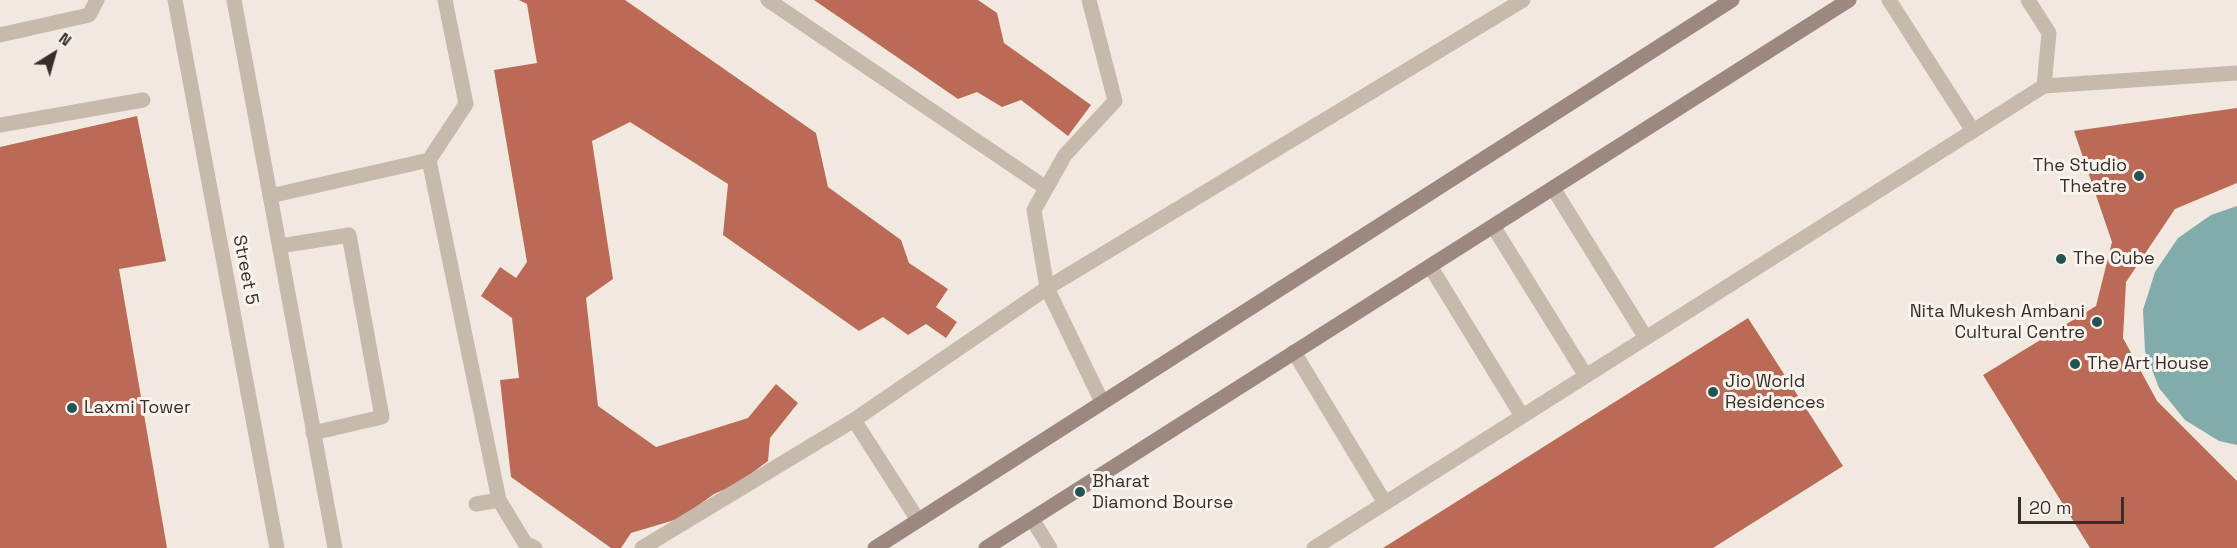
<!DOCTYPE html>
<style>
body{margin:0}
#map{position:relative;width:2237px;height:548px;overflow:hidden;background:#f1e9e0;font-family:"Space Grotesk",sans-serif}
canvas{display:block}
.north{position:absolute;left:24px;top:24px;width:60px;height:60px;-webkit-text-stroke:4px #f9f3ed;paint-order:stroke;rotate:37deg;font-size:16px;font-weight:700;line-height:24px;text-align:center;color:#372e2b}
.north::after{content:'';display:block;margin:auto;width:21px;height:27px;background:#372e2b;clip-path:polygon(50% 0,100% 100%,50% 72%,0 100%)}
.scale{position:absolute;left:2018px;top:497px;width:106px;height:27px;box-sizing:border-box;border:3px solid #372e2b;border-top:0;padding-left:8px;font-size:18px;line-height:21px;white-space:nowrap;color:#372e2b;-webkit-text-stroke:4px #f9f3ed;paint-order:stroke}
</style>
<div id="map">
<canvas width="2237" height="548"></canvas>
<div class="north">N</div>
<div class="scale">20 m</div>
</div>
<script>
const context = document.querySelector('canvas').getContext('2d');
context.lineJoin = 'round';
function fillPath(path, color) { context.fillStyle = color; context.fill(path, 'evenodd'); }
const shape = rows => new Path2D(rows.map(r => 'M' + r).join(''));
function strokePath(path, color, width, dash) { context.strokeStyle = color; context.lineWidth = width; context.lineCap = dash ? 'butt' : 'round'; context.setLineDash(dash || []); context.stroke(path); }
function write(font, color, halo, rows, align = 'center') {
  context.font = font + ' "Space Grotesk",sans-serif'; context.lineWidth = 6; context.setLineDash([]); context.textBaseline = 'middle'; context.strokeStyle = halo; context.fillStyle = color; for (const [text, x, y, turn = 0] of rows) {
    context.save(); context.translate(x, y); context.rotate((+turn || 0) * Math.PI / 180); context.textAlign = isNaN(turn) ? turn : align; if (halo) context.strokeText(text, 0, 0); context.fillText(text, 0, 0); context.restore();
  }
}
fillPath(shape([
 [2237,206,2237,445,2219,441,2185,420,2159,388,2145,351,2143,310,2155,272,2178,238,2211,215]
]), '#82abab');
fillPath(shape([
 [519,0,625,0,816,133,828,187,901,240,909,263,948,289,936,307,957,322,946,338,926,324,908,335,883,317,859,331,723,235,728,184,630,122,592,141,613,279,586,298,598,406,656,447,748,418,776,384,798,403,770,438,768,461,737,484,714,494,681,518,631,533,621,548,611,548,511,477,500,380,519,378,512,318,481,296,500,267,516,278,527,262,494,70,537,63,527,4],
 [814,0,978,0,997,13,1004,43,1091,105,1068,136,1021,100,1002,107,977,92,958,99],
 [2237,108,2237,183,2175,209,2126,282,2123,338,2157,401,2237,481,2237,548,2090,548,1983,375,2096,306,2112,242,2074,131],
 [137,116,166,261,119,269,167,548,0,548,0,147],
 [1748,318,1843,466,1713,548,1383,548]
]), '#ba6a55');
strokePath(shape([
 [445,0,466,104,429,160,499,500],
 [768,0,1046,188],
 [1089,0,1115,101,1065,155,1034,210,1047,288,1102,402],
 [1889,0,1973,131],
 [2028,0,2049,33,2044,86],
 [0,35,89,15,97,0],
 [0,125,143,100],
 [1553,188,1646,338],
 [270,196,429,160],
 [1493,226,1586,376],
 [280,246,349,235,382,417,313,433],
 [1430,266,1522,416],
 [1294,352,1385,503],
 [854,420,918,520],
 [476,504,499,500,525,543,535,548],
 [1032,519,1050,548],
 [642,548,854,420,1047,288,1523,0],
 [1314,548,2044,86,2237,73]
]), '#c8b9ad', 15);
strokePath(shape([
 [175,0,277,548],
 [234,0,335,548]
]), '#c8b9ad', 15);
strokePath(shape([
 [875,548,1732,0],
 [986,548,1849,0]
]), '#9c887f', 15);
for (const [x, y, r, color] of [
 [2139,176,6,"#245355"],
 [2061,259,6,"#245355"],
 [2097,322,6,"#245355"],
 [2075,364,6,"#245355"],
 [1713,392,6,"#245355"],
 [72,408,6,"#245355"],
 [1080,492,6,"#245355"]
]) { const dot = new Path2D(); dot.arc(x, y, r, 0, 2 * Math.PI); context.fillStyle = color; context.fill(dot); strokePath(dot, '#f9f3ed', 2); }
write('18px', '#372e2b', '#f9f3ed', [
 ["The Studio",2127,166,"right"],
 ["Theatre",2127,187,"right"],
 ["The Cube",2073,259],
 ["Nita Mukesh Ambani",2085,312,"right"],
 ["Cultural Centre",2085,333,"right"],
 ["The Art House",2087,364],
 ["Jio World",1725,382],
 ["Residences",1725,403],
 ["Laxmi Tower",84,408],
 ["Bharat",1092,482],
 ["Diamond Bourse",1092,503]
], 'left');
write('18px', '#372e2b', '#f9f3ed', [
 ["Street 5",245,270,79]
]);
</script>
